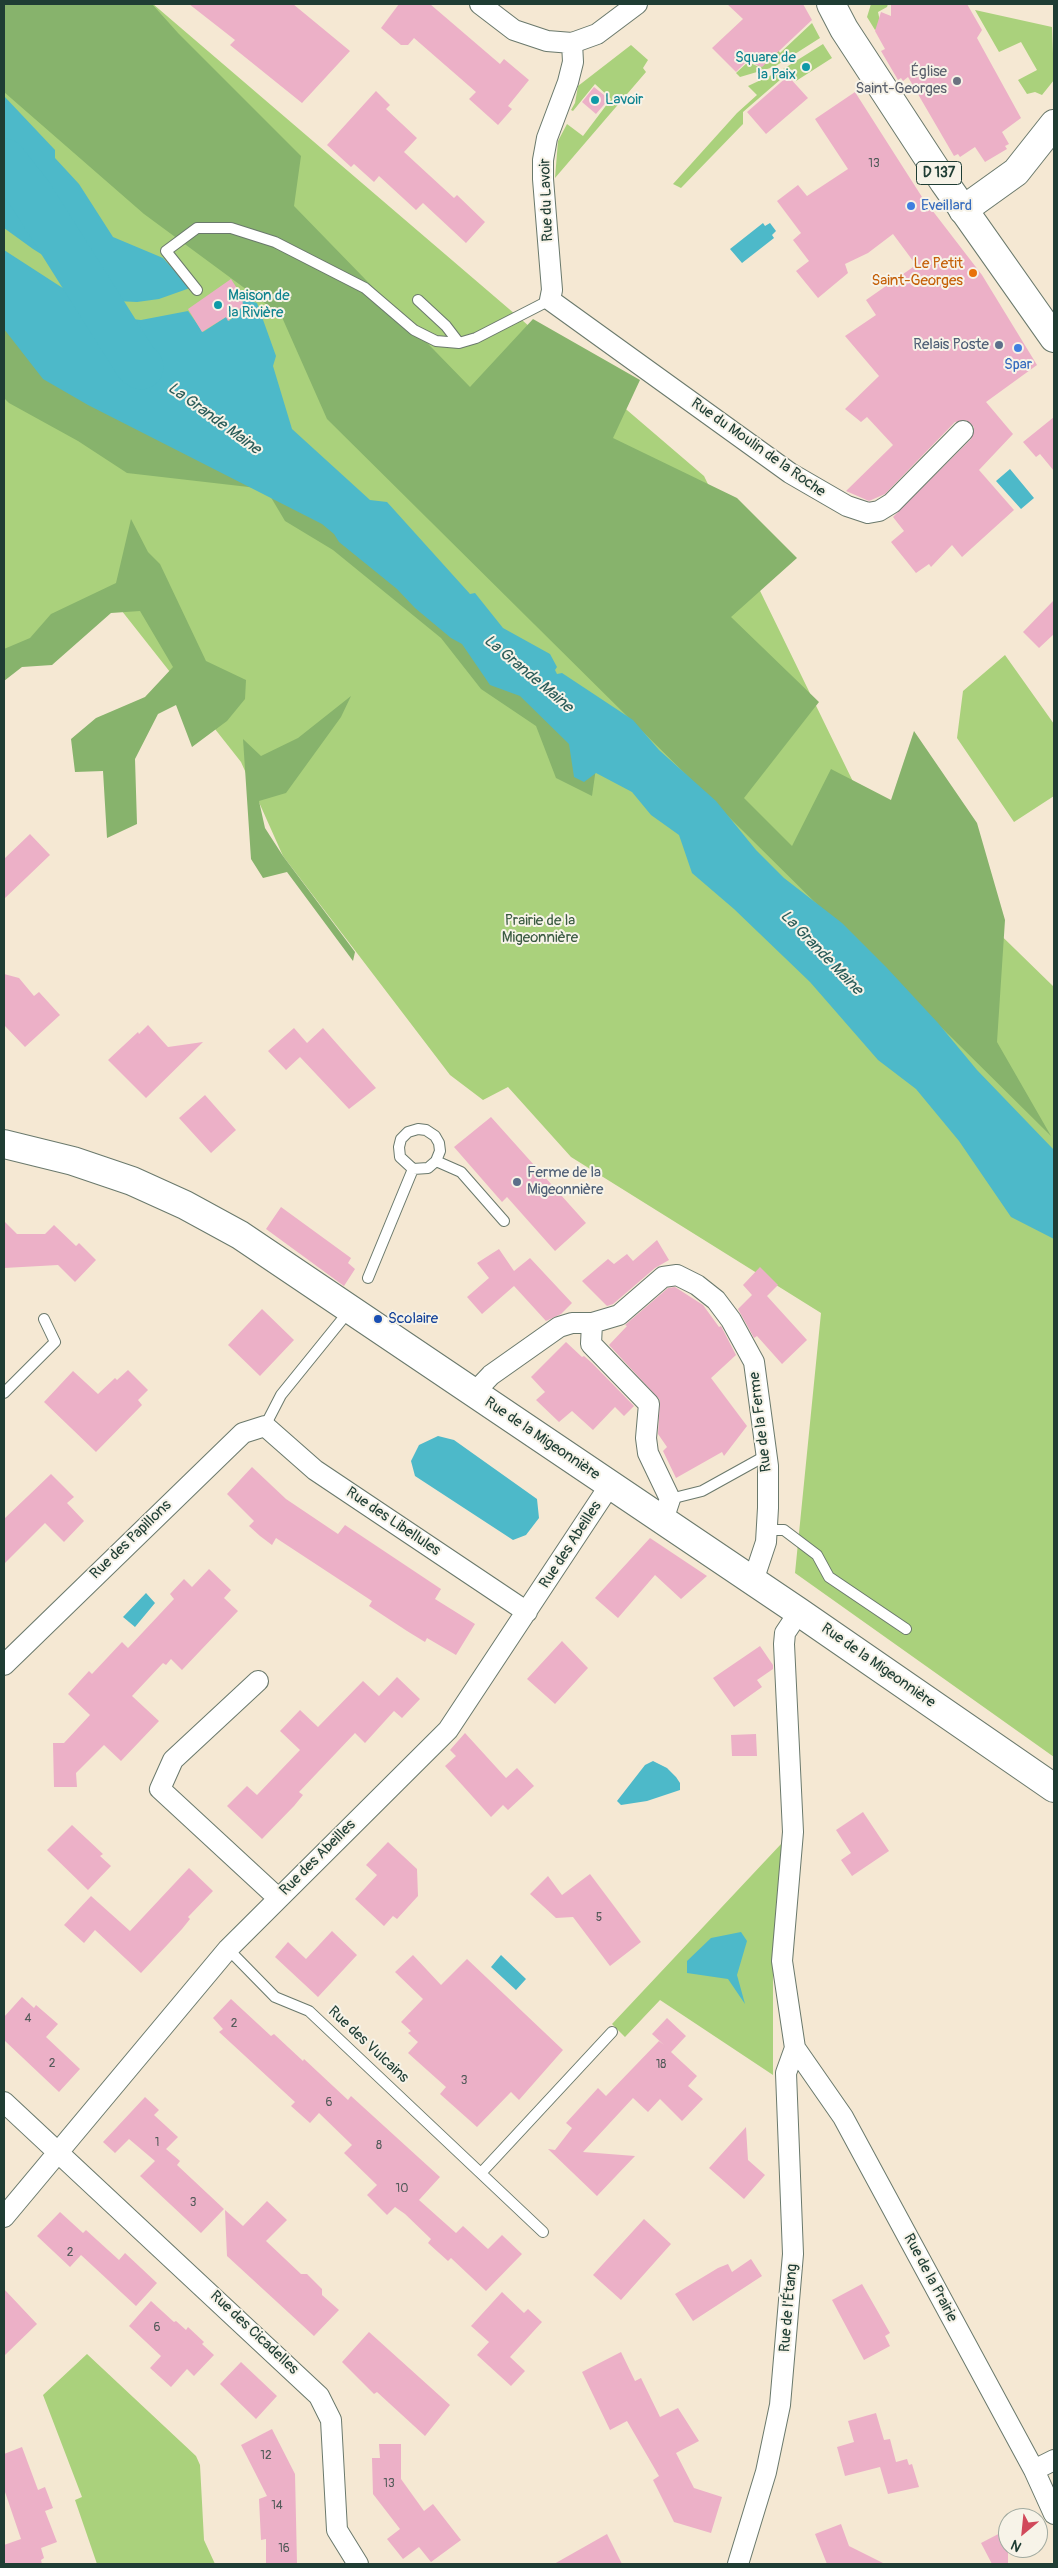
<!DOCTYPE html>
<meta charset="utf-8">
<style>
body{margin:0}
#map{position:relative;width:1058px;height:2568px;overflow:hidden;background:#f5e8d3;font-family:Pangolin,sans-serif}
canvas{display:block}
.frame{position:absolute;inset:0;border:5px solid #1f3d34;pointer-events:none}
.north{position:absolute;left:998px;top:2508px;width:50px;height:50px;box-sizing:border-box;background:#f7f3e8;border:1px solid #a1aaa0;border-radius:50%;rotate:208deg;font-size:14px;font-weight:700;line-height:20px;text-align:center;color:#1f3d34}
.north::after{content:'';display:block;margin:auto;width:18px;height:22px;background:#d1495b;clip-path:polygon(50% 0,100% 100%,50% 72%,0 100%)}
</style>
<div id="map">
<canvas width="1058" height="2568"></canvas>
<div class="frame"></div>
<div class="north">N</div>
</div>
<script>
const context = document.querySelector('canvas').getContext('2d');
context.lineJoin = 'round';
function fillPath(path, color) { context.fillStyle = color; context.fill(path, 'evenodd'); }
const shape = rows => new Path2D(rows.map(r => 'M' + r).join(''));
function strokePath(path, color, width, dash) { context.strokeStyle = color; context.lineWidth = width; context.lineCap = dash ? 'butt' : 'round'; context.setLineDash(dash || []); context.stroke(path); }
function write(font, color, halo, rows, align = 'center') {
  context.font = font + ' Pangolin,sans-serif'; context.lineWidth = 4; context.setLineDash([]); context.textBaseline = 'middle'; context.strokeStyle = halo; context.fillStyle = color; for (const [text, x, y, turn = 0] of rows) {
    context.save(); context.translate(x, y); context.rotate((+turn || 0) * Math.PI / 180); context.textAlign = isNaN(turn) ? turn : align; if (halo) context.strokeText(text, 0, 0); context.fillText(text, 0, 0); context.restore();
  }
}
fillPath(shape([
 [4,4,153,4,704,476,862,800,1054,987,1054,1757,795,1573,821,1313,571,1157,508,1087,483,1100,450,1075,283,856,241,762,114,601,4,669],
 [871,4,888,4,887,7,878,12,881,26,875,30,867,17],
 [975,10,1052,27,1054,80,1042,95,1035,92,1027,94,1018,80,1037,70,1021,42,999,52],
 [812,23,820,38,798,52,774,67,740,77,736,73,748,62,757,66,767,58,769,33,780,53],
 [823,44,832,58,796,81,788,73,743,112,743,124,681,188,673,184,737,113,757,95,748,86,780,71],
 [631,45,648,60,643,68,646,72,555,178,558,141,567,124,583,136,611,99,595,84,573,111,571,110,575,103,578,86],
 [1005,655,1054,724,1054,796,1014,822,957,738,963,691],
 [782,1843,773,1947,773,2075,660,2000,625,2037,612,2024],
 [87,2354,196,2456,200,2465,204,2540,215,2564,97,2564,75,2500,82,2497,43,2395]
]), '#aad17c');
fillPath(shape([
 [4,4,152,4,178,33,301,156,294,206,470,387,533,319,640,380,613,438,737,498,797,558,731,617,819,702,744,798,792,846,831,769,891,800,914,731,977,823,1005,920,997,1042,1051,1136,327,419,281,315,144,214,4,92],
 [4,281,283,485,598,754,592,796,556,778,536,726,481,689,441,638,333,550,285,521,266,489,127,473,78,441,9,403,4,398],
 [131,519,148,552,160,564,206,661,246,680,245,699,227,721,192,747,176,705,158,714,135,759,137,824,107,838,103,771,75,772,71,739,96,718,145,697,173,667,140,611,111,613,52,665,22,667,4,681,4,649,30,638,51,614,116,583],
 [351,696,341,717,286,793,259,801,265,828,283,856,355,952,353,961,287,872,263,878,251,859,243,739,261,756,298,738]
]), '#87b36c');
fillPath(shape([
 [4,96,55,150,55,158,79,184,113,237,163,258,190,288,159,299,137,302,116,301,33,249,4,228],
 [763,223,765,226,770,223,776,231,772,235,774,238,742,263,730,249],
 [4,250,106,316,141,320,188,311,203,332,226,317,229,321,239,312,243,299,257,303,276,356,273,366,292,429,370,500,387,502,470,594,475,593,503,628,550,654,557,667,555,670,557,674,562,673,633,720,659,750,716,801,756,850,784,878,842,923,887,968,938,1023,977,1070,1054,1150,1054,1239,1011,1217,959,1141,916,1089,878,1060,810,982,734,909,692,873,679,835,651,815,632,792,596,773,584,782,574,777,569,744,520,696,490,685,462,644,451,638,415,608,397,589,339,542,334,534,322,524,88,405,43,379,4,329],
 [1010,469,1034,498,1021,509,996,481],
 [438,1436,454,1440,537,1499,539,1518,526,1535,513,1540,415,1476,411,1461,419,1445],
 [146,1593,155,1603,135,1627,123,1617],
 [653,1761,667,1768,676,1777,680,1783,680,1790,647,1801,621,1805,617,1801,645,1765],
 [741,1932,747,1941,737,1975,745,2004,728,1979,687,1973,687,1961,711,1938],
 [501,1955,526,1979,516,1990,491,1967]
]), '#4db9c9');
strokePath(shape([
 [4,161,30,194,137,364,141,367]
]), '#4db9c9', 45);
fillPath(shape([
 [189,4,293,4,350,51,302,103,230,45,235,40],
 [399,4,430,4,500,64,504,59,529,80,508,106,512,109,498,125,469,99,476,92,414,38,408,45,401,45,381,28],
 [727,4,803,4,812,20,762,67,747,61,736,72,712,48,743,19],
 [891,4,967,4,982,30,977,38,1021,118,1002,132,1009,144,1005,146,1007,149,985,162,975,147,960,157,958,154,954,156,908,77,903,81,901,78,898,80,881,51,885,49,875,31,881,12,891,16],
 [788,76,808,98,766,134,747,112],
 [594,87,609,99,596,114,582,102],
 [376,91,390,105,386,109,417,138,404,152,454,198,457,195,485,222,466,243,423,203,416,210,379,176,374,182,354,164,351,167,327,145],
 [855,92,922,197,982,275,1037,365,986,402,1013,434,979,470,1014,510,962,557,952,545,931,567,929,564,916,573,891,542,904,531,893,517,971,439,974,427,966,420,955,422,885,494,869,501,846,491,893,445,867,417,861,422,845,409,879,376,845,336,876,315,866,300,916,265,893,234,868,253,845,264,848,273,818,298,796,271,809,261,793,240,801,233,777,201,798,185,807,196,848,169,815,119],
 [231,279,242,296,243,306,228,321,226,317,202,332,188,309],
 [1054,417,1054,471,1040,454,1036,457,1023,442],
 [1054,600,1054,634,1039,648,1023,632],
 [30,834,50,855,4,899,4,859],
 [4,974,19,978,34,996,39,992,60,1015,25,1047,4,1025],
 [148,1025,168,1047,203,1042,146,1098,108,1060,138,1032,139,1034],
 [294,1028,307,1043,323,1028,376,1088,349,1109,300,1057,286,1070,268,1051],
 [205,1095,236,1130,211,1153,179,1118],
 [491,1117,586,1223,555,1251,507,1197,502,1202,454,1147],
 [281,1207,351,1258,348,1263,355,1269,344,1286,266,1229],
 [4,1221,17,1234,45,1234,54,1225,76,1246,79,1243,96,1260,75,1282,58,1265,4,1268],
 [657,1240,669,1260,655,1268,613,1304,607,1306,582,1281,608,1259,614,1264,627,1254,633,1261],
 [499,1249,514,1271,530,1258,572,1303,561,1314,546,1321,514,1286,482,1314,467,1297,489,1278,477,1263],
 [760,1267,778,1285,767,1296,807,1340,782,1364,757,1336,754,1338,738,1309,752,1295,743,1285],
 [675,1287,703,1305,719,1327,721,1326,736,1355,711,1378,747,1426,724,1456,722,1452,676,1478,663,1451,667,1447,658,1434,660,1400,609,1345,627,1326,625,1325,668,1288],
 [262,1309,294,1340,260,1376,228,1345],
 [566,1342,582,1357,584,1356,592,1363,634,1406,624,1416,615,1407,593,1430,572,1411,559,1422,536,1400,545,1392,531,1377],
 [128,1370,148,1390,138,1400,142,1405,96,1452,44,1402,73,1371,98,1394,115,1378,117,1380],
 [252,1467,286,1499,338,1534,345,1525,441,1589,435,1599,475,1624,456,1655,427,1638,425,1642,407,1631,369,1606,372,1601,276,1538,272,1545,260,1536,249,1526,254,1521,227,1494],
 [51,1474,74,1497,67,1503,84,1521,64,1542,45,1523,4,1564,4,1519],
 [650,1538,707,1576,681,1599,655,1575,618,1618,595,1598],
 [209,1569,231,1590,224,1598,238,1611,182,1670,171,1659,166,1665,163,1663,132,1696,159,1721,121,1761,104,1745,76,1773,77,1787,54,1787,53,1743,64,1743,90,1715,68,1694,89,1671,92,1674,122,1642,128,1648,174,1599,170,1594,184,1579,192,1587],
 [562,1641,588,1668,555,1704,527,1679],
 [760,1646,773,1665,773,1669,757,1680,762,1687,734,1707,713,1678],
 [397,1677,420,1699,402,1718,394,1711,365,1743,355,1733,299,1792,303,1795,294,1806,262,1839,227,1806,247,1786,257,1795,300,1750,280,1731,300,1710,318,1727,363,1681,379,1696],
 [465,1733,506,1778,517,1768,534,1786,508,1810,503,1805,491,1817,445,1766,456,1756,450,1750],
 [756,1734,757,1756,732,1756,731,1735],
 [863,1812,889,1851,852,1876,841,1860,851,1853,836,1830],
 [72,1825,103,1854,100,1856,111,1866,88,1890,47,1850],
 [388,1842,417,1869,418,1896,397,1919,393,1916,384,1926,355,1899,377,1875,366,1865],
 [189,1868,213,1891,188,1917,190,1919,182,1929,141,1973,95,1930,84,1943,64,1925,91,1896,130,1931],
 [590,1874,641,1942,610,1966,573,1917,556,1918,530,1894,548,1876,562,1895],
 [332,1931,357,1955,318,1997,275,1957,288,1942,306,1959],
 [413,1955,441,1985,467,1959,563,2050,519,2100,511,2092,477,2127,440,2094,446,2087,408,2053,418,2042,408,2033,411,2031,401,2022,423,1999,395,1972],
 [22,1997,34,2008,36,2005,58,2024,46,2037,80,2069,59,2092,4,2040,4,2017],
 [231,1999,271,2036,274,2034,303,2061,304,2059,348,2100,351,2096,440,2177,419,2200,456,2233,463,2226,488,2249,502,2235,522,2254,486,2291,451,2258,448,2261,428,2243,431,2239,405,2214,395,2207,387,2215,367,2195,377,2185,344,2153,352,2145,319,2113,310,2123,291,2106,295,2102,219,2032,223,2029,213,2018],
 [667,2018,686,2036,671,2052,697,2076,688,2086,703,2099,682,2121,660,2099,648,2112,633,2098,583,2152,635,2156,597,2196,548,2149,555,2150,572,2128,566,2123,598,2088,606,2096,659,2041,664,2045,652,2034],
 [145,2097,159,2110,154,2115,178,2137,166,2149,180,2161,177,2165,224,2209,201,2233,140,2176,155,2161,129,2139,115,2153,103,2142],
 [746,2127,748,2160,765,2175,744,2199,709,2168],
 [267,2201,287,2220,266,2241,301,2274,307,2274,322,2289,322,2295,339,2310,314,2336,227,2256,225,2210,243,2226],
 [60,2212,83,2233,86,2230,119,2260,125,2253,157,2283,136,2306,81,2255,70,2267,37,2236],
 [644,2219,671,2244,621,2300,593,2275],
 [751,2259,762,2276,693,2321,675,2294,718,2268,728,2264,732,2272],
 [862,2284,890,2333,885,2336,890,2346,864,2360,832,2300],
 [4,2289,37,2324,4,2356],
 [502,2292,524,2313,528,2309,542,2322,510,2357,525,2371,511,2386,477,2355,489,2342,471,2326],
 [151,2301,174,2322,176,2321,186,2330,188,2327,204,2342,202,2344,214,2355,194,2376,187,2369,171,2387,150,2368,161,2356,129,2326],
 [369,2332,450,2405,425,2436,377,2392,374,2394,342,2362],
 [621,2352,635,2381,641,2378,660,2417,678,2408,699,2441,676,2453,694,2488,722,2497,711,2533,674,2522,653,2480,659,2476,627,2421,610,2430,582,2372],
 [241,2362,277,2396,256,2419,220,2384],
 [876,2413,884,2440,890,2439,896,2462,907,2459,909,2465,912,2464,919,2487,888,2494,880,2467,845,2476,837,2447,854,2442,848,2421],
 [272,2429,295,2474,297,2564,266,2564,266,2539,261,2540,259,2499,267,2496,241,2445],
 [379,2444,401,2444,401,2479,424,2511,433,2504,461,2540,431,2562,419,2547,403,2559,387,2539,400,2529,373,2494,372,2458,380,2458],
 [22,2447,38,2490,45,2487,53,2508,45,2511,57,2542,41,2548,44,2558,41,2560,42,2564,4,2564,4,2545,21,2539,4,2489,4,2454],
 [841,2524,849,2546,885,2564,827,2564,815,2534],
 [1008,2529,1008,2564,992,2564,981,2543],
 [607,2534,622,2564,554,2564]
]), '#ecb0c7');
const lane = shape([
 [197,290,166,251,197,228,231,228,275,242,365,288,414,330,436,341,459,343,476,338,550,300],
 [418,300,446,326,459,343],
 [436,1161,461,1172,504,1221],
 [368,1278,413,1169,428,1168,436,1161,440,1151,439,1143,435,1136,426,1130,418,1129,408,1132,401,1139,399,1147,400,1157,413,1169],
 [4,1393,55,1342,44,1319],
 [265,1426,281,1395,349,1311],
 [670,1499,702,1491,767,1455],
 [767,1530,784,1530,817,1555,829,1577,906,1629],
 [228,1949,275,1997,309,2011,543,2232],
 [482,2172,612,2032]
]);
const street = shape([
 [480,4,514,30,547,41,572,43,597,34,637,4],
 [572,43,573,62,568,82,547,138,543,160,543,179,552,290,550,300,790,473,847,506,868,513,879,511,892,503,963,431],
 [592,1323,591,1344,649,1404,646,1438,648,1453,670,1499,663,1520],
 [474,1393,491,1375,559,1327,572,1323,592,1323,619,1315,663,1277,677,1275,697,1285,716,1300,731,1320,754,1362,768,1466,768,1508,766,1542,753,1581],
 [799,1612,785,1633,784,1644,793,1832,782,1961,795,2048,843,2117,1034,2470,1054,2514],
 [4,1665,243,1433,265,1426,315,1470,527,1612],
 [258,1681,173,1760,160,1789,278,1898],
 [4,2102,319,2396,331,2420,337,2530,358,2564],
 [4,2217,228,1949,448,1730,610,1485],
 [1034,2470,1054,2460],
 [738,2564,766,2472,780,2405,793,2254,786,2073,795,2048]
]);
const secondary = shape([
 [963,210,1016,172,1054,124],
 [4,1144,73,1161,132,1181,185,1205,240,1235,799,1612,1054,1788]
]);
const primary = shape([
 [831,4,844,29,944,182,1054,338]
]);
strokePath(lane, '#6a796c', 12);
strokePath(street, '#6a796c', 22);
strokePath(secondary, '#6a796c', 30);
strokePath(primary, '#6a796c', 30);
strokePath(lane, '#fff', 10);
strokePath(street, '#fff', 20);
strokePath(secondary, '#fff', 28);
strokePath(primary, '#fff', 28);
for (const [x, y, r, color] of [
 [806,67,5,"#0f9aa8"],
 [957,81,5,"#6b7280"],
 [595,100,5,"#0f9aa8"],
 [911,206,5,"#3f7fe0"],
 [973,273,5,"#e8710a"],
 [218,305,5,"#0f9aa8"],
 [999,345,5,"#5c6f8a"],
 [1018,348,5,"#3f7fe0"],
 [517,1182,5,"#5c6f8a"],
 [378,1319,5,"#1a4fb4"]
]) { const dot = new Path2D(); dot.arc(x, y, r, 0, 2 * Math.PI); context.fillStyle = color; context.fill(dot); strokePath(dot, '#f7f3e8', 2); }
write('12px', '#525a59', null, [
 ["13",874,164],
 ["5",599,1918],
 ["4",28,2019],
 ["2",234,2024],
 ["2",52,2064],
 ["18",661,2065],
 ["3",464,2081],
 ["6",329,2103],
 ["1",157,2143],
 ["8",379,2146],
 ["10",402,2189],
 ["3",193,2203],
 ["2",70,2253],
 ["6",157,2328],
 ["12",266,2456],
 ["13",389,2484],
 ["14",277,2506],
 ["16",284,2549]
]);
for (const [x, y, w] of [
 [939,173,45]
]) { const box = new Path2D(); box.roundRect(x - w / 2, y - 11.5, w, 23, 4); context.fillStyle = '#f7f3e8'; context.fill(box); strokePath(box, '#1f3d34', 1); }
write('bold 14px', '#1f3d34', null, [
 ["D 137",939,173]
]);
write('15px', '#0d838f', '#f7f3e8', [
 ["Square de",796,58,"right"],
 ["la Paix",796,75,"right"],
 ["Lavoir",605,100],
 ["Maison de",228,296],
 ["la Rivière",228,313]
], 'left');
write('15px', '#5b616d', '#f7f3e8', [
 ["Église",947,72],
 ["Saint-Georges",947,89]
], 'right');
write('15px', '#1f3d34', '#f7f3e8', [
 ["Rue du Lavoir",547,200,-92],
 ["Rue du Moulin de la Roche",758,448,35],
 ["Rue de la Ferme",761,1422,-97],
 ["Rue de la Migeonnière",542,1439,34],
 ["Rue des Libellules",393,1522,34],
 ["Rue des Papillons",131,1540,-44],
 ["Rue des Abeilles",571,1545,-57],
 ["Rue de la Migeonnière",878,1666,35],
 ["Rue des Abeilles",318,1858,-45],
 ["Rue des Vulcains",368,2045,43],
 ["Rue de la Prairie",930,2278,62],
 ["Rue de l'Étang",789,2308,-85],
 ["Rue des Cicadelles",254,2333,43]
]);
write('15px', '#366cbe', '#f7f3e8', [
 ["Eveillard",921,206],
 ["Spar",1018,365,"center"]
], 'left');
write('15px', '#c56008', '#f7f3e8', [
 ["Le Petit",963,264],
 ["Saint-Georges",963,281]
], 'right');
write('15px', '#4e5e75', '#f7f3e8', [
 ["Relais Poste",989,345],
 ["Ferme de la",527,1173,"left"],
 ["Migeonnière",527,1190,"left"]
], 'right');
write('15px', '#3b5b42', '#f7f3e8', [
 ["Prairie de la",540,921],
 ["Migeonnière",540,938]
]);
write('15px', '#164399', '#f7f3e8', [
 ["Scolaire",388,1319]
], 'left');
write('italic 16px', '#2a5c59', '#f7f3e8', [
 ["La Grande Maine",214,419,36],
 ["La Grande Maine",528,674,40],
 ["La Grande Maine",821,953,46]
]);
</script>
